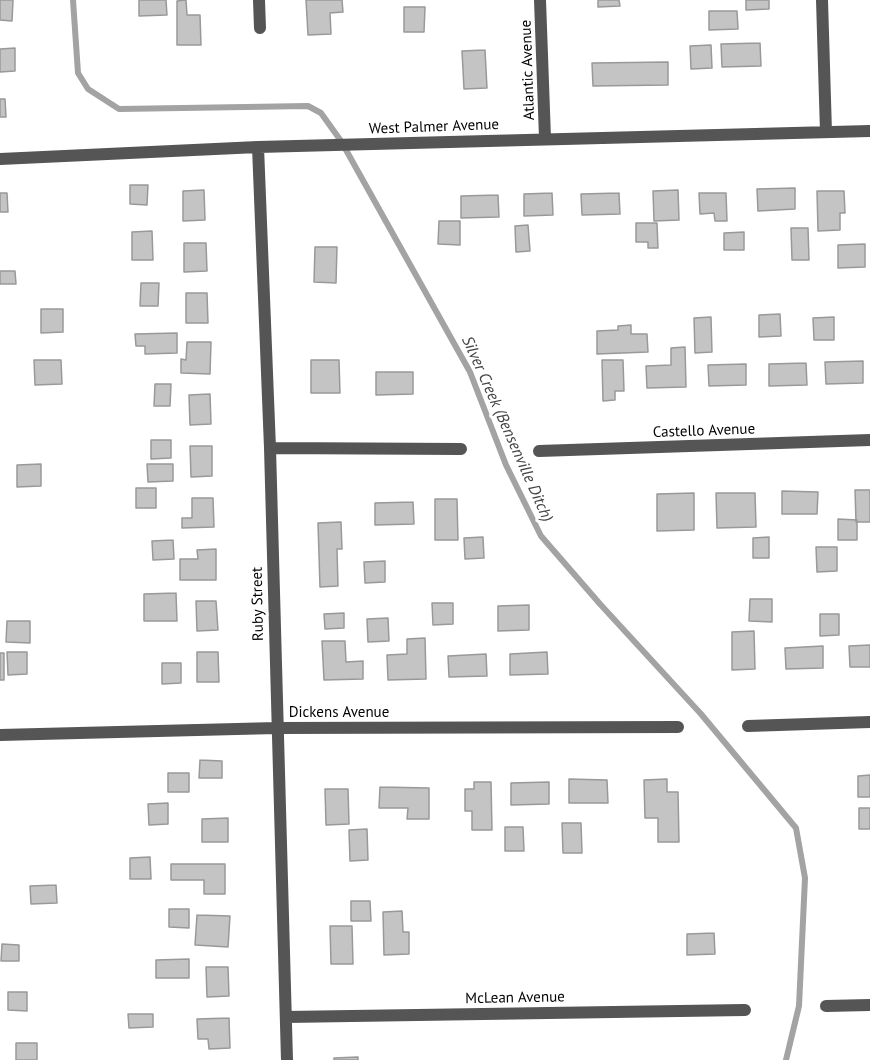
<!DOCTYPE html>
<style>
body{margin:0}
canvas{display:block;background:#fff}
</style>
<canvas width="870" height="1060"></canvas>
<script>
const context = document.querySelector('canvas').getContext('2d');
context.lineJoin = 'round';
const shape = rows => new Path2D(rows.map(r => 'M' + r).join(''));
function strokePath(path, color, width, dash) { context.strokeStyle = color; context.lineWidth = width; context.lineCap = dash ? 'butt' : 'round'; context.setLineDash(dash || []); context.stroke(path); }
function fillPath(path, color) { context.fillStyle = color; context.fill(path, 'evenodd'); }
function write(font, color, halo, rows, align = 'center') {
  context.font = font + ' "PT Sans",sans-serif'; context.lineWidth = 6; context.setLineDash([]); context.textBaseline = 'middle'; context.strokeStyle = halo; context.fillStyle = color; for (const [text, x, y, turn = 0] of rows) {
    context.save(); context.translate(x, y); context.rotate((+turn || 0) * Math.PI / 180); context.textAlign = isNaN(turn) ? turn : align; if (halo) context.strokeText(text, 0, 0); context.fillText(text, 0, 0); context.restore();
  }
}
strokePath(shape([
 [73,0,78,73,88,89,119,109,308,106,321,113,341,141,470,372,506,465,541,536,600,604,701,714,796,828,805,878,799,1006,786,1060]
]), '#a3a3a3', 6);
const building = shape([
 [0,0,13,0,12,21,0,20,0,0],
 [139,0,166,0,167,15,139,16,139,0],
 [186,0,187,15,200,15,201,45,177,45,177,1,186,0],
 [306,0,342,0,343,12,330,13,331,34,308,35,306,0],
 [598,0,619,0,620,6,598,7,598,0],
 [746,0,769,0,769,9,746,10,746,0],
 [404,7,425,7,424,32,404,32,404,7],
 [709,11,737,11,738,29,709,30,709,11],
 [760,43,761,66,722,67,721,44,760,43],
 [711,45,712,68,691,69,690,46,711,45],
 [15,48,15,71,0,72,0,49,15,48],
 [485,50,487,88,464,89,462,51,485,50],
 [668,62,668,85,593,86,592,63,668,62],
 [0,99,5,99,6,117,0,117,0,99],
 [130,185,148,185,147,205,130,204,130,185],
 [795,188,795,209,758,211,757,189,795,188],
 [204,190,205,220,183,221,183,191,204,190],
 [678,190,679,220,654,221,653,191,678,190],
 [817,191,844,191,845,213,840,213,840,230,818,231,817,191],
 [0,193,7,193,8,212,0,212,0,193],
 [552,193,553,215,524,216,524,194,552,193],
 [619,193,620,214,582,215,581,194,619,193],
 [699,193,726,193,727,221,715,221,714,213,700,214,699,193],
 [498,195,499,217,461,218,461,196,498,195],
 [439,221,460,221,460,245,438,244,439,221],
 [636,223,657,223,658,248,648,248,648,242,636,242,636,223],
 [528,225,530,251,516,252,515,226,528,225],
 [791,228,808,228,809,260,792,260,791,228],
 [152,231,153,260,132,260,132,232,152,231],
 [744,232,744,250,724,250,724,233,744,232],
 [184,243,206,243,207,271,184,272,184,243],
 [865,244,865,267,838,268,838,245,865,244],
 [315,247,337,247,336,283,314,282,315,247],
 [0,271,15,271,16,284,0,284,0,271],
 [141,283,159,283,158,306,140,306,141,283],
 [186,293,207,293,208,323,186,323,186,293],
 [41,309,63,309,63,332,41,333,41,309],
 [780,314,781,336,759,337,759,315,780,314],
 [711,317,712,352,695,353,694,318,711,317],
 [834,317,834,340,814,340,813,318,834,317],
 [631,325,631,334,647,334,648,352,597,354,597,331,618,330,618,326,631,325],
 [177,333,177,353,145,354,145,346,136,346,135,334,177,333],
 [187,342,211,342,210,374,181,373,181,359,186,360,187,342],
 [685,347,686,387,647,388,646,366,671,365,671,348,685,347],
 [34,360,61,360,62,384,35,385,34,360],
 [311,360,339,360,340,393,311,393,311,360],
 [602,360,623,360,624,391,615,391,615,400,603,401,602,360],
 [863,361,863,383,826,384,825,362,863,361],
 [806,363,807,385,769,386,769,364,806,363],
 [746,364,746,385,709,386,708,365,746,364],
 [376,372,413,372,413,394,376,395,376,372],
 [155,384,171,384,170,406,154,406,155,384],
 [210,394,211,424,190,425,189,395,210,394],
 [151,440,171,440,171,458,151,459,151,440],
 [190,446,212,446,212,476,191,477,190,446],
 [41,464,41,486,17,487,17,465,41,464],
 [147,464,173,464,173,481,148,482,147,464],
 [136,488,156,488,156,508,136,508,136,488],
 [855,490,870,490,870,522,856,522,855,490],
 [782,491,818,492,817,514,782,514,782,491],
 [694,493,694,530,657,531,657,494,694,493],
 [716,493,755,493,756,527,717,528,716,493],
 [192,498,213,498,214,527,182,528,182,518,192,518,192,498],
 [435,499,457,499,458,540,435,540,435,499],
 [413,502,414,524,375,525,375,503,413,502],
 [838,519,857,520,857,540,838,540,838,519],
 [341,522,342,549,337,549,338,586,320,587,318,523,341,522],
 [483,537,484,558,465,559,464,538,483,537],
 [769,537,769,558,753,558,753,538,769,537],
 [173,540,174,559,153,560,152,541,173,540],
 [816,547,837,547,837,571,817,572,816,547],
 [216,549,216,580,180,580,180,559,198,559,197,550,216,549],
 [385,561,385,582,365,583,364,562,385,561],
 [176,593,177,621,144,621,144,594,176,593],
 [750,599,772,599,772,622,749,621,750,599],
 [196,601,216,601,218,630,197,631,196,601],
 [432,603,453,603,453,624,433,625,432,603],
 [529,605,529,630,498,631,498,606,529,605],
 [344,613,344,628,325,629,324,614,344,613],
 [820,614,839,614,839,635,820,636,820,614],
 [388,618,389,641,368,642,367,619,388,618],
 [7,621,30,621,30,643,6,642,7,621],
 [754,631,755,669,732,670,732,632,754,631],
 [425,638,426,679,388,680,387,655,407,654,407,639,425,638],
 [322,641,345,641,346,662,363,661,363,679,324,680,322,641],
 [870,645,870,667,850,667,849,646,870,645],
 [823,646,823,668,786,669,785,648,823,646],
 [7,652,27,652,27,674,8,675,7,652],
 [197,652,218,652,219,682,197,682,197,652],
 [547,652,548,674,510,675,510,654,547,652],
 [0,653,4,653,4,680,0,680,0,653],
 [486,654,487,676,449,677,448,656,486,654],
 [162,663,181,663,181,683,162,684,162,663],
 [200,760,222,761,222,778,199,778,200,760],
 [168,773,189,773,189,792,168,792,168,773],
 [870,775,870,797,858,797,858,776,870,775],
 [569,779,607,780,608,803,569,803,569,779],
 [667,779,667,792,678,792,679,842,658,842,658,818,645,818,644,780,667,779],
 [474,782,491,782,492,830,472,830,472,811,465,811,465,789,474,789,474,782],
 [549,782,549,804,511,805,511,783,549,782],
 [380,787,429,788,429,819,407,819,408,808,379,808,380,787],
 [325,789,348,789,349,824,326,825,325,789],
 [168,803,168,824,149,825,148,804,168,803],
 [859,808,870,808,870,829,859,829,859,808],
 [228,818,228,842,202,842,202,819,228,818],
 [562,823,581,823,582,853,563,853,562,823],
 [505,827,523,827,524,851,505,851,505,827],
 [367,829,368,860,350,861,349,830,367,829],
 [150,857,151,879,130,879,130,858,150,857],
 [171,864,225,864,225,894,204,894,204,880,171,880,171,864],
 [56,885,57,903,31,904,30,886,56,885],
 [351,901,370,901,371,921,351,921,351,901],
 [169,909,189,909,189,928,169,927,169,909],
 [402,911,403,932,409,932,409,954,384,955,383,912,402,911],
 [197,915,230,916,228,947,195,945,197,915],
 [330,926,352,926,353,964,331,964,330,926],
 [714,933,715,954,687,955,687,934,714,933],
 [2,944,19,945,19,961,1,961,2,944],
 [189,959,189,978,156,978,156,960,189,959],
 [206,967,228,967,229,996,207,997,206,967],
 [8,992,27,992,27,1011,8,1010,8,992],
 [128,1014,153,1014,153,1027,129,1028,128,1014],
 [229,1018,230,1048,209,1049,208,1039,198,1039,197,1019,229,1018],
 [16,1043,37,1043,37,1060,16,1060,16,1043],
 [358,1057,358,1060,334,1060,334,1058,358,1057]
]);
fillPath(building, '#c4c4c4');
strokePath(building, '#999', 1.5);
strokePath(shape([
 [259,0,260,28],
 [540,0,545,138],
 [822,0,826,132],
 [258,147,270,448,287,1060],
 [0,159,258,147,870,131],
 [270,448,461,449],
 [539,451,870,440],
 [748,726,870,722],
 [0,735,276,728,678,727],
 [826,1006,870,1005],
 [286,1017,745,1010]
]), '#555', 12);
write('15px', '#000', '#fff', [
 ["Atlantic Avenue",528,70,-92],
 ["West Palmer Avenue",434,127,-2],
 ["Castello Avenue",704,431,-2],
 ["Ruby Street",258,604,-91],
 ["Dickens Avenue",339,713],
 ["McLean Avenue",515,998,-1]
]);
write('italic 16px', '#444', '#fff', [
 ["Silver Creek (Bensenville Ditch)",507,429,66]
]);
</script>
